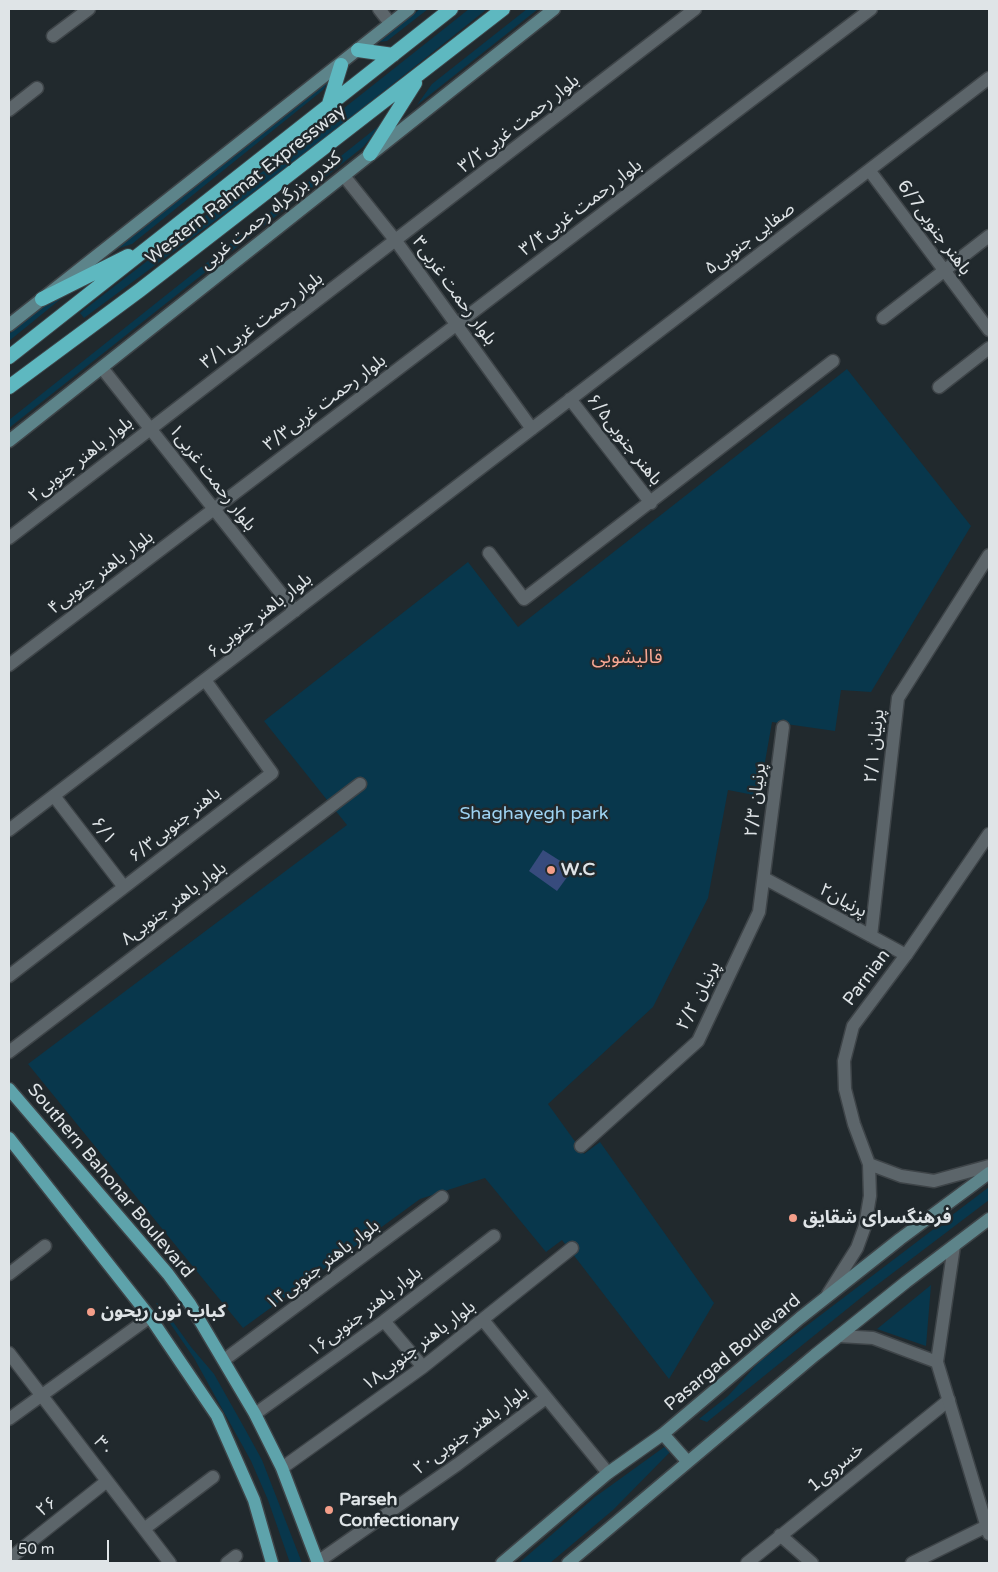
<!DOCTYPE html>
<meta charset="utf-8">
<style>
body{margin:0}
#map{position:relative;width:998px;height:1572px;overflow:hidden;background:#21292d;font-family:"Varela Round",sans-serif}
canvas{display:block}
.frame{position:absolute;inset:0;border:10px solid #dfe4e7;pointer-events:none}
.scale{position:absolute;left:10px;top:1540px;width:99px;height:22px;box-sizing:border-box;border:2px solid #dfe4e7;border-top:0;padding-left:6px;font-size:15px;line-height:18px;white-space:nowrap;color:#dfe4e7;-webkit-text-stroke:4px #21292d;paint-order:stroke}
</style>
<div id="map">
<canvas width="998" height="1572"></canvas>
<div class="frame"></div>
<div class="scale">50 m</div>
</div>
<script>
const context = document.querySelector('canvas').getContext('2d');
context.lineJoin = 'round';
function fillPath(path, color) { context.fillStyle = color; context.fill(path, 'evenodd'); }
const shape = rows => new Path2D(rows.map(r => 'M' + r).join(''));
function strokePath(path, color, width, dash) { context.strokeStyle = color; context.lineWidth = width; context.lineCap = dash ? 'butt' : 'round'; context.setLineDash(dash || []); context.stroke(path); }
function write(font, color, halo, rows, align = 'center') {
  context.font = font + ' "Varela Round","Noto Sans Arabic",sans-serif'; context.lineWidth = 5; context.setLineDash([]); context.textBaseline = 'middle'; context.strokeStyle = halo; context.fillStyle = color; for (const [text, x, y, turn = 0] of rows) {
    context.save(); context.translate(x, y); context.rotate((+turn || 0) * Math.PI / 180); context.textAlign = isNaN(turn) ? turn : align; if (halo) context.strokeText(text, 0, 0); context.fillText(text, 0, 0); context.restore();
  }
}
fillPath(shape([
 [420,9,428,9,387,41,378,42],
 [469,9,487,9,305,154,84,318,80,313,324,124],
 [527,9,538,9,417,105,432,84],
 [330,80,323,90,132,244,116,249],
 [385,121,363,147,9,428,9,420],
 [68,293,9,341,9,334,56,297],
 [847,369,971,526,871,692,841,690,835,731,772,722,759,796,728,790,708,898,653,1007,548,1104,584,1154,600,1142,714,1303,669,1379,562,1240,546,1252,485,1178,420,1199,243,1328,28,1064,347,825,264,721,468,562,518,627],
 [989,1187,989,1200,873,1288,707,1422,699,1419,728,1396,759,1362],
 [931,1285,926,1346,877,1329],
 [156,1303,161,1305,191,1347,214,1374,245,1429,262,1460,302,1563,290,1563,268,1500,251,1461,194,1358],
 [667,1445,671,1451,613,1510,550,1563,519,1563,595,1497]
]), '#08374c');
fillPath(shape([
 [543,850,573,869,557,891,529,871]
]), '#374b7d');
const minor = shape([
 [379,9,390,23],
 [53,36,89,9],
 [9,110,37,88],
 [869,170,989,330],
 [344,176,396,241,532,429],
 [883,318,989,236],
 [102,368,295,611],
 [939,387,989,348],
 [570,399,651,503],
 [9,538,695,9],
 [489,553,524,599,833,361],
 [9,665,871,9],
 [54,796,124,887],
 [9,830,989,78],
 [764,878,906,955],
 [871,936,898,698,989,555],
 [9,976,272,773,205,680],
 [9,1052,360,784],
 [581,1146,698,1041,759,912,783,727],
 [9,1274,45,1246],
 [483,1320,608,1473],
 [384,1321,423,1367],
 [9,1353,170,1563],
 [224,1360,442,1197],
 [255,1414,384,1321,494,1236],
 [9,1419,150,1317],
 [282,1468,423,1367,572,1248],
 [144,1529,213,1477],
 [780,1535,812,1563],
 [9,1559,107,1481],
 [319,1561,458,1464,546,1398],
 [227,1563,236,1556],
 [747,1563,949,1400],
 [912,1563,989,1525]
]);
const tertiary = shape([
 [869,1164,901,1176,934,1181,989,1166],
 [954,1246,937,1362,989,1534],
 [828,1294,857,1248,865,1226,870,1196,869,1164,854,1124,845,1089,844,1061,853,1026,906,955,989,834],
 [839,1336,873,1338,937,1362]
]);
const secondary = shape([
 [9,325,409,9],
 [9,441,554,9],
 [663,1434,687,1461],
 [502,1563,608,1473,663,1434,800,1318,900,1239,989,1173],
 [568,1563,815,1355,906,1282,989,1219]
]);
const primary = shape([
 [9,1089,168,1274,190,1304,255,1414,282,1468,318,1563],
 [9,1138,150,1317,217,1416,254,1500,272,1563]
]);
const trunk = shape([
 [358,50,393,55],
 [328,107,341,65],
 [370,154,415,83],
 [42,299,128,256],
 [9,357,451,9],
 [9,387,140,290,503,9]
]);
strokePath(minor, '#3e4448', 15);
strokePath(tertiary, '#3e4448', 15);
strokePath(secondary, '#3e4448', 15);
strokePath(primary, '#3e4448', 15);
strokePath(trunk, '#3e4448', 16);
strokePath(minor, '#5c656a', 12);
strokePath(tertiary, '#5c656a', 12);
strokePath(secondary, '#5d848a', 12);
strokePath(primary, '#5ea3ab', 12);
strokePath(trunk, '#5eb8c0', 14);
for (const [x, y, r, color] of [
 [551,870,5,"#f49e89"],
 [793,1218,5,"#f49e89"],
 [91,1312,5,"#f49e89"],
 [329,1510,5,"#f49e89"]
]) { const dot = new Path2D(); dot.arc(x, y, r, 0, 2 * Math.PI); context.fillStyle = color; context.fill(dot); strokePath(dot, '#21292d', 2); }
write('18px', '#dfe4e7', '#21292d', [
 ["بلوار رحمت غربی۳/۲",519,124,-38],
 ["Western Rahmat Expressway",246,185,-38],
 ["بلوار رحمت غربی۳/۴",581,208,-37],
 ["کندرو بزرگراه رحمت غربی",271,211,-39],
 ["6/7باهنر جنوبی",934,228,54],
 ["صفایی جنوبی۵",750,239,-37],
 ["بلوار رحمت غربی۳",454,291,54],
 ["بلوار رحمت غربی۳/۱",262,321,-37],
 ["بلوار رحمت غربی۳/۳",325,403,-37],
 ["باهنر جنوبی۶/۵",624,440,52],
 ["بلوار باهنر جنوبی۲",81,460,-38],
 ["بلوار رحمت غربی۱",212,478,52],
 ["بلوار باهنر جنوبی۴",101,573,-37],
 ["بلوار باهنر جنوبی۶",260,616,-38],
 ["پرنیان ۲/۱",875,746,-84],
 ["پرنیان ۲/۳",756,800,-83],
 ["۶/۳باهنر جنوبی",175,825,-38],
 ["۶/۱",103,831,53],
 ["پرنیان۲",843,901,29],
 ["۸بلوار باهنر جنوبی",174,904,-37],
 ["Parnian",867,978,-53],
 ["پرنیان ۲/۲",699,996,-63],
 ["Southern Bahonar Boulevard",110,1181,50],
 ["بلوار باهنر جنوبی۱۴",323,1265,-37],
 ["بلوار باهنر جنوبی۱۶",365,1312,-37],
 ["۱۸بلوار باهنر جنوبی",419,1346,-37],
 ["Pasargad Boulevard",733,1353,-40],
 ["بلوار باهنر جنوبی۲۰",471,1431,-36],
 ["۳۰",103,1447,53],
 ["خسروى1",836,1468,-39],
 ["۲۶",47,1507,-38]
]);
write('18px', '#9ed3f2', '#21292d', [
 ["Shaghayegh park",534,814]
]);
write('bold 18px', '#dfe4e7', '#21292d', [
 ["W.C",561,870],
 ["فرهنگسرای شقایق",803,1218],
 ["کباب نون ریحون",101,1312],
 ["Parseh",339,1500],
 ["Confectionary",339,1521]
], 'left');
write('19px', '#f7a793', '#21292d', [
 ["قالیشویی",627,658]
]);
</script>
